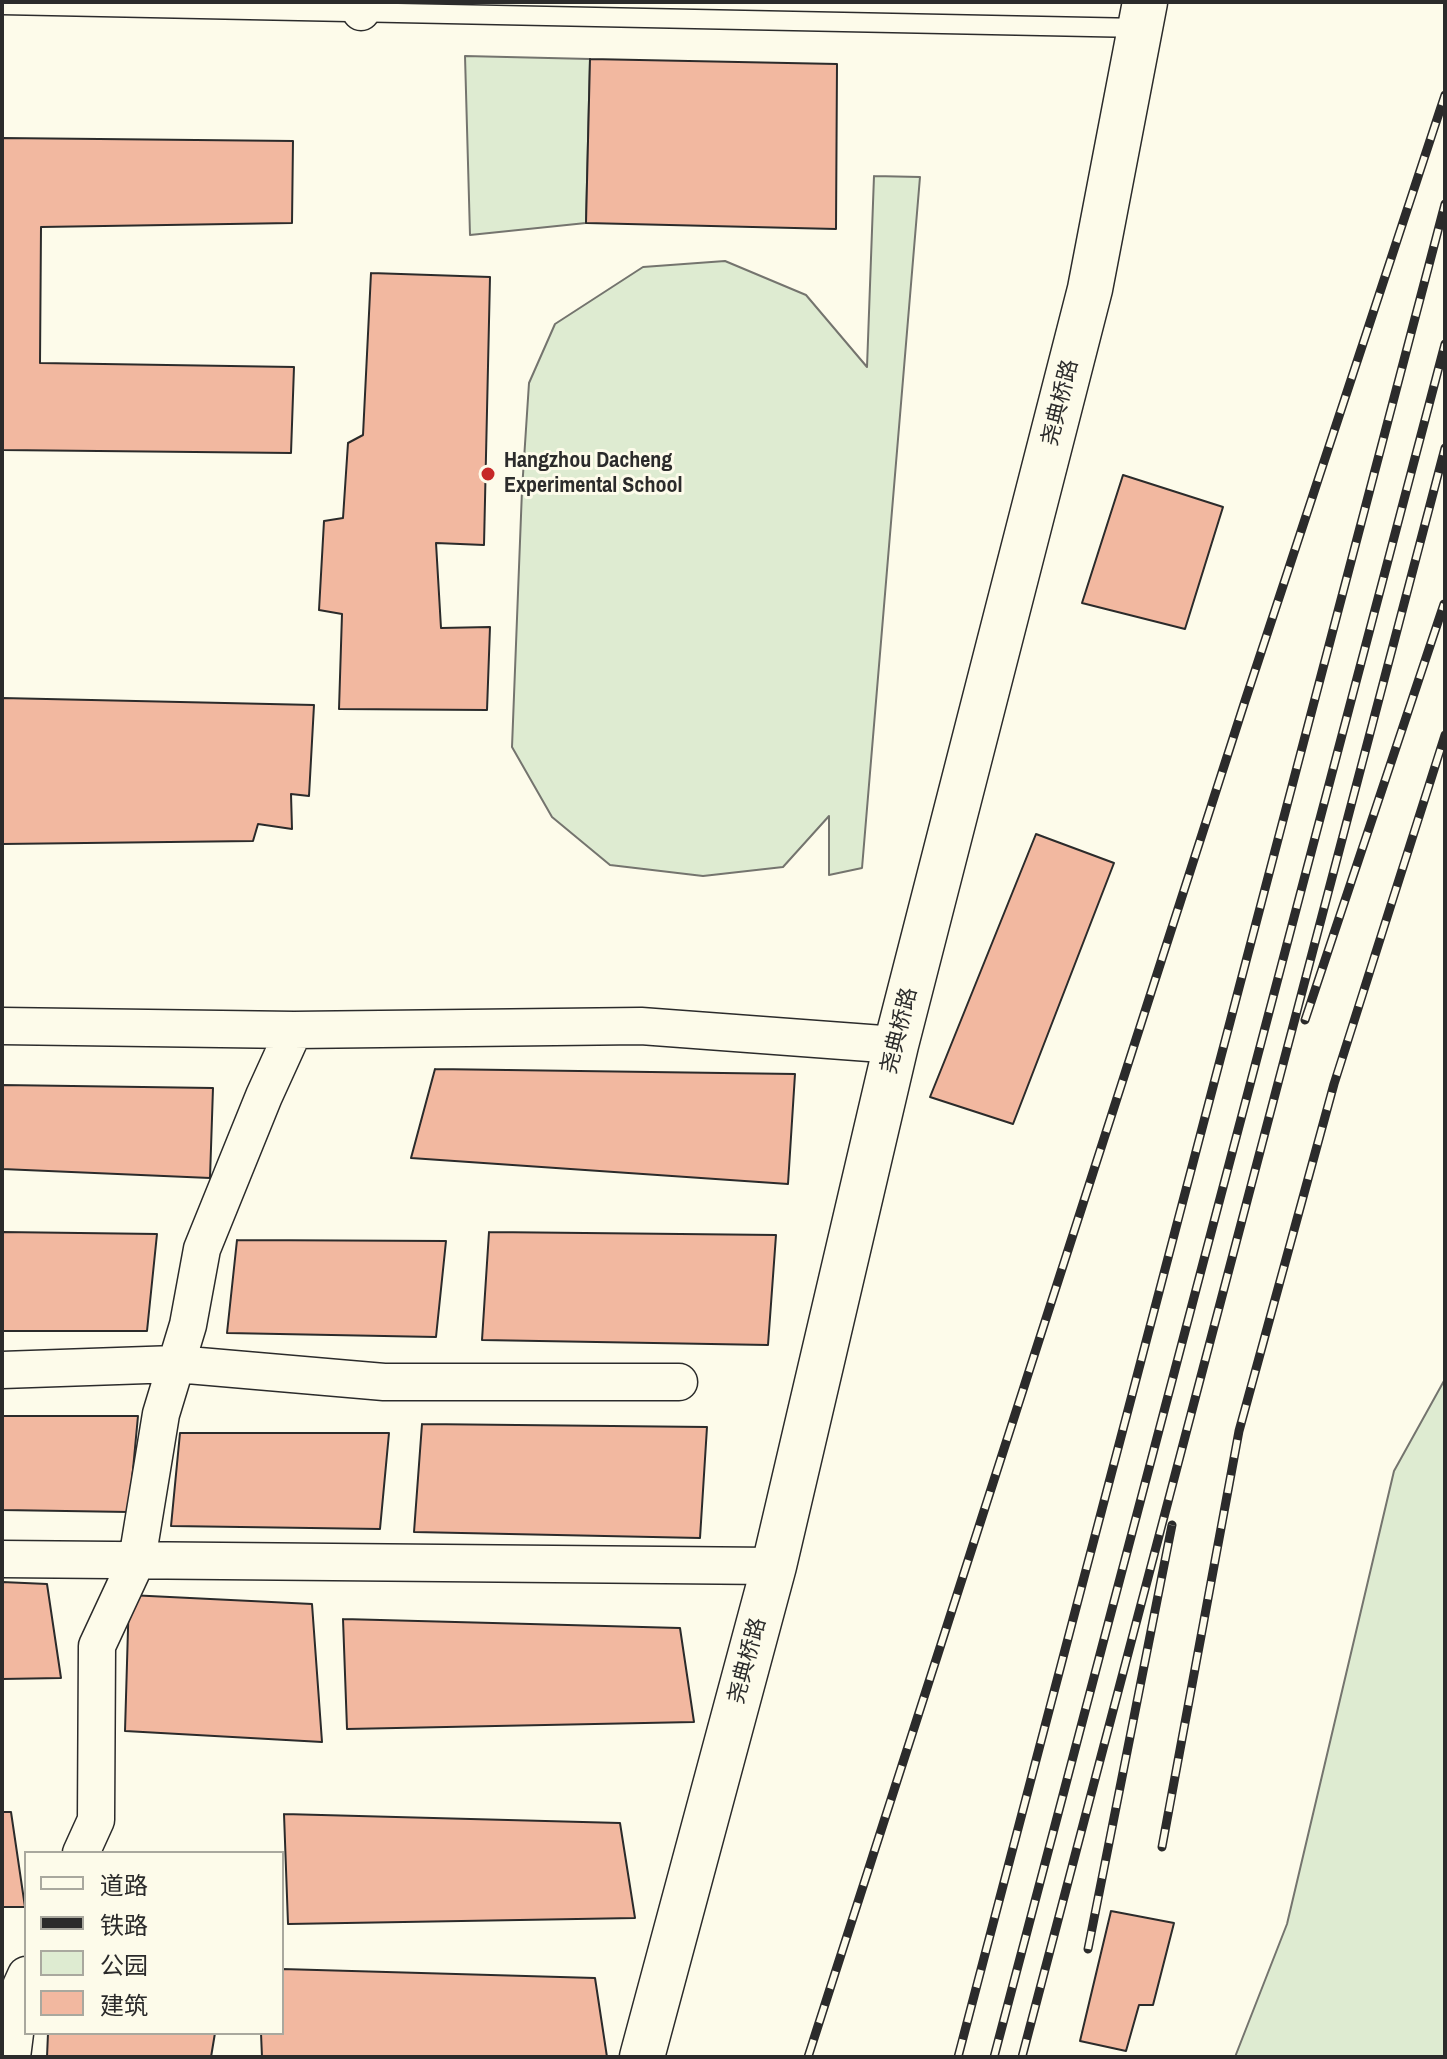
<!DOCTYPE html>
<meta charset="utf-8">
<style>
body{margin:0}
#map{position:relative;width:1447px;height:2059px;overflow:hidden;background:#fdfbea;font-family:"Archivo Narrow","Noto Sans SC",sans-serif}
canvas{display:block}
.frame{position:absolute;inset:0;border:4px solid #2b2b2b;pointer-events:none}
.legend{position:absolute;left:24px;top:1851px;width:260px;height:184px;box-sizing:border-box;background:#fdfbea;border:2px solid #a9a89e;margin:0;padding:10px 14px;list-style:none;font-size:24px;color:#2b2b2b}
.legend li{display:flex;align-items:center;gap:16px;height:40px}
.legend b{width:40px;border:2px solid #a9a89e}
</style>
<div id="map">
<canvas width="1447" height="2059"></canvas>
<div class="frame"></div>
<ul class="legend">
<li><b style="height:10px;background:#fdfbea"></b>道路</li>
<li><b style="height:10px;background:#2b2b2b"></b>铁路</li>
<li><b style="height:22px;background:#deebd1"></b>公园</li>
<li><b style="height:22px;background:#f2b8a0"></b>建筑</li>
</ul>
</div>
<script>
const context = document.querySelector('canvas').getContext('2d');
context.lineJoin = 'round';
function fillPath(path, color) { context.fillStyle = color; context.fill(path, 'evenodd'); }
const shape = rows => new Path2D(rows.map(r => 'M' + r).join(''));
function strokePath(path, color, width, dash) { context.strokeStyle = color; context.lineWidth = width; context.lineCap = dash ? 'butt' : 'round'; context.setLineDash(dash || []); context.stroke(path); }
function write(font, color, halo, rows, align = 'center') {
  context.font = font + ' "Archivo Narrow","Noto Sans SC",sans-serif'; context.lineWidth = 6; context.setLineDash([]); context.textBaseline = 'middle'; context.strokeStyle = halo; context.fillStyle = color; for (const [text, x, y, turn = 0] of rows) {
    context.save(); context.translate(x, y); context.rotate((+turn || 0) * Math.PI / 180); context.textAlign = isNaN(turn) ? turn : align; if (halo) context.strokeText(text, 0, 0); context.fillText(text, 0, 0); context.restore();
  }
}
const green = shape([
 [465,56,590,59,586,223,470,235,465,56],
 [874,176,920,177,862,868,829,875,829,816,783,867,703,876,610,865,552,817,512,747,522,490,529,383,555,324,643,267,725,261,806,295,867,367,874,176],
 [1445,1379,1445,2057,1235,2057,1287,1924,1394,1471,1445,1379]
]);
fillPath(green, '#deebd1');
strokePath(green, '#74746e', 2);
const building = shape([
 [590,59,837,64,836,229,586,223,590,59],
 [2,138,293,141,292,223,41,227,40,363,294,367,291,453,2,450,2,138],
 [371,273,490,277,484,545,436,543,441,628,490,627,487,710,339,709,342,614,319,610,324,521,343,518,348,443,363,435,371,273],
 [1123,475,1223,507,1185,629,1082,603,1123,475],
 [2,698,314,705,309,796,291,794,292,829,258,824,253,841,2,844,2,698],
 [1036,834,1114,863,1013,1124,930,1097,1036,834],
 [435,1069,795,1074,788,1184,411,1158,435,1069],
 [2,1085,213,1088,210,1178,2,1169,2,1085],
 [2,1232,157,1234,147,1331,2,1331,2,1232],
 [489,1232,776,1235,768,1345,482,1340,489,1232],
 [237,1240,446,1241,436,1337,227,1333,237,1240],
 [2,1416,138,1416,129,1512,2,1510,2,1416],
 [422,1424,707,1427,700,1538,414,1532,422,1424],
 [180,1433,389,1433,380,1529,171,1526,180,1433],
 [2,1582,47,1584,61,1678,2,1679,2,1582],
 [129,1595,312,1604,322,1742,125,1731,129,1595],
 [343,1619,680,1628,694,1722,347,1729,343,1619],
 [2,1812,11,1812,25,1907,2,1907,2,1812],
 [284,1814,620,1823,635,1918,288,1924,284,1814],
 [1111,1911,1174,1923,1153,2005,1139,2005,1126,2051,1080,2041,1111,1911],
 [282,1969,595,1978,607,2057,262,2057,261,2033,282,2033,282,1969],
 [48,2033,215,2033,211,2057,47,2057,48,2033]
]);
fillPath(building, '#f2b8a0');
strokePath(building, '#2b2b2b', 2);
const lane = shape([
 [2,5,1140,28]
]);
const street = shape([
 [361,12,361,2],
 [2,1026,294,1030],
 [2,1370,176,1364,384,1382,679,1382],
 [2,1559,774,1566],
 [81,1853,96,1820,97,1646,137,1560,161,1414,188,1325,202,1249,264,1096,294,1030,641,1026,896,1045],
 [12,2057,21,1986,26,1975]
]);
const secondary = shape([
 [642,2057,774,1566,896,1045,1090,289,1145,2]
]);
strokePath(lane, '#2b2b2b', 21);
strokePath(street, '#2b2b2b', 39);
strokePath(secondary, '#2b2b2b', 47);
strokePath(lane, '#fdfbea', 18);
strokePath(street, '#fdfbea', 36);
strokePath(secondary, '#fdfbea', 44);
const rail = shape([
 [1305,1020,1444,604],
 [1162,1847,1239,1431,1334,1084,1445,735],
 [1088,1949,1172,1525],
 [808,2057,1245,701,1445,95],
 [958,2057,1445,204],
 [994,2057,1445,344],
 [1022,2057,1445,448]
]);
strokePath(rail, '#2b2b2b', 9);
strokePath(rail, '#fdfbea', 6, [18]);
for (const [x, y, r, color] of [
 [488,474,8,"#c62828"]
]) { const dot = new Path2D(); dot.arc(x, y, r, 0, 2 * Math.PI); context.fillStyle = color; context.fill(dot); strokePath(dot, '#fdfbea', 3); }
write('22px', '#2b2b2b', '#fdfbea', [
 ["尧典桥路",1061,403,-76],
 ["尧典桥路",900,1031,-76],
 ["尧典桥路",748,1661,-75]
]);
write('bold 22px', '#2b2b2b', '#fdfbea', [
 ["Hangzhou Dacheng",504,461],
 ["Experimental School",504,486]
], 'left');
</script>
